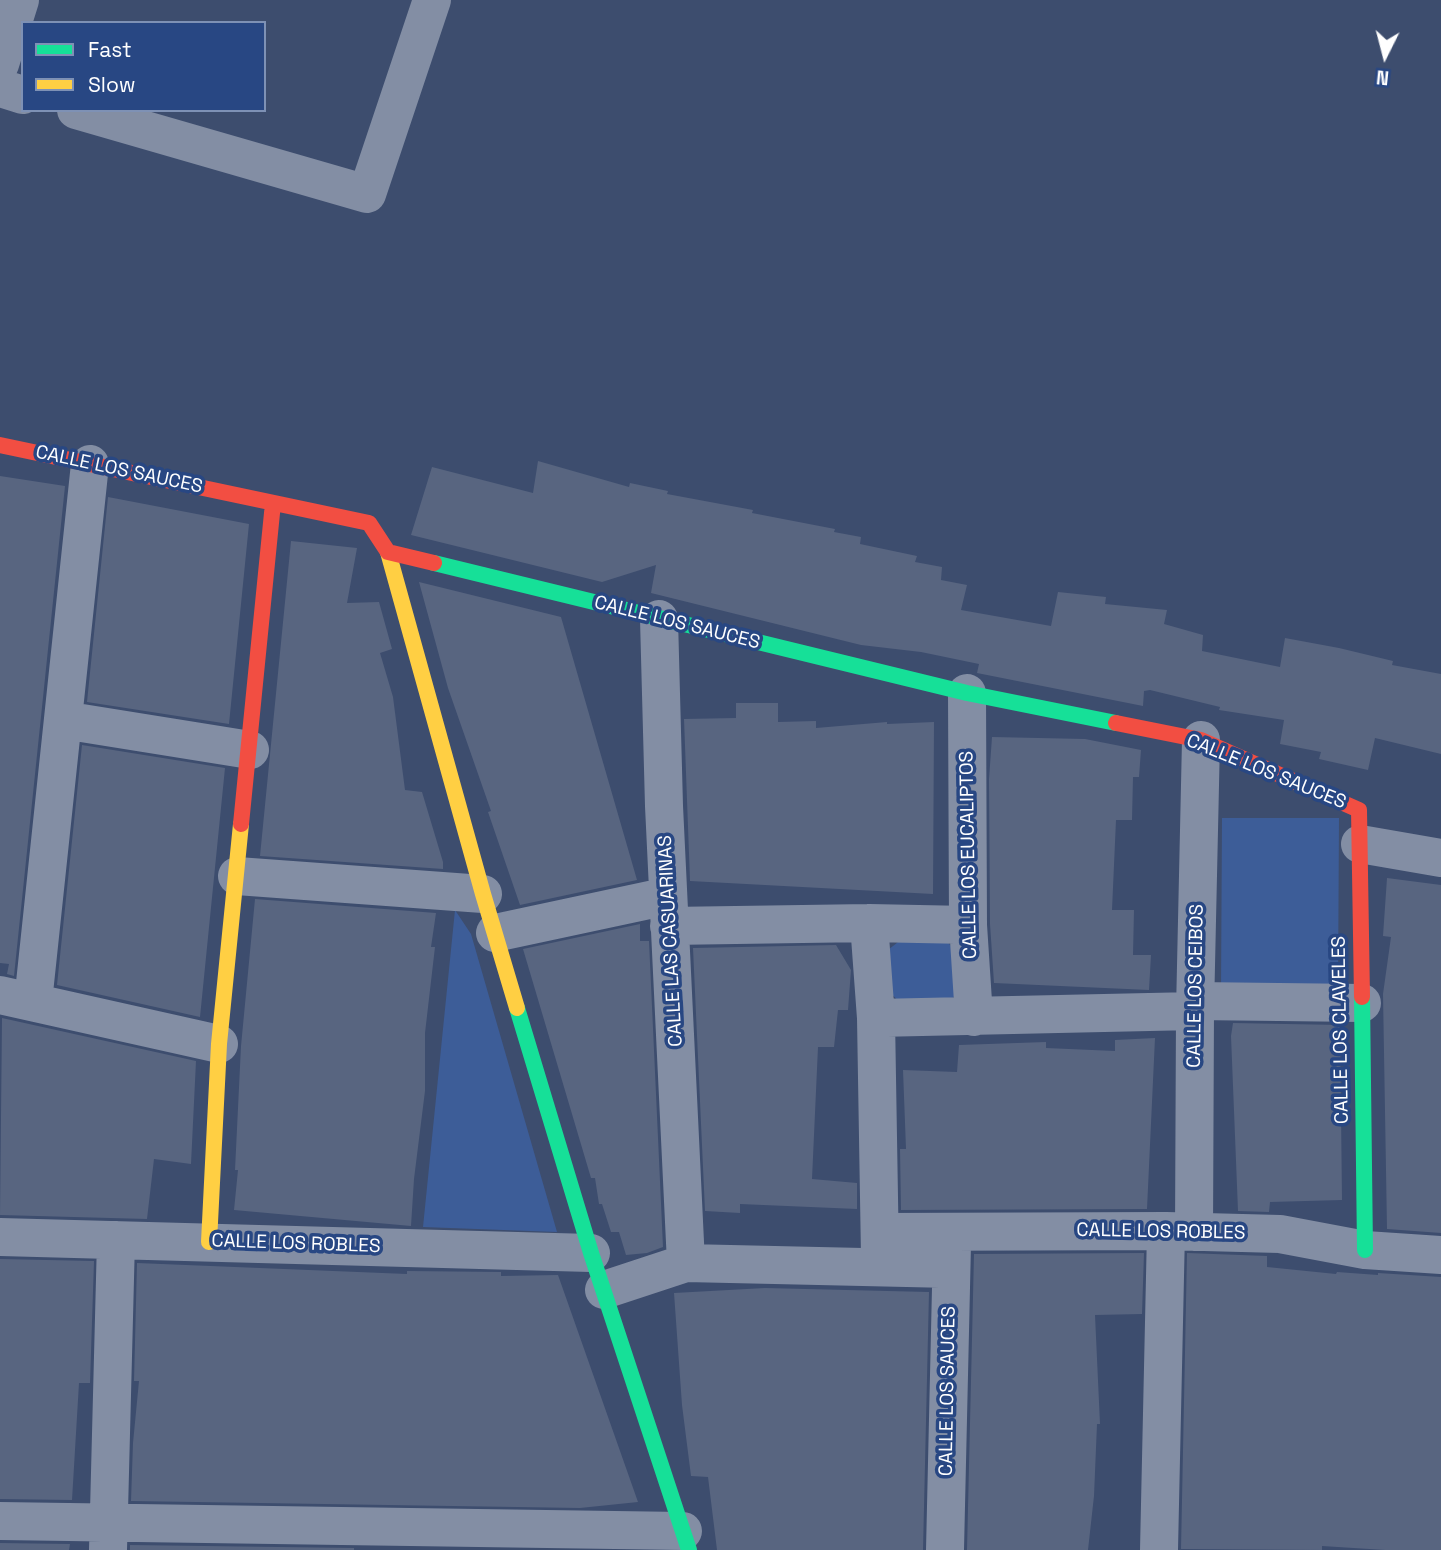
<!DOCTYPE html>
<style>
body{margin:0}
#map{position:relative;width:1441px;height:1550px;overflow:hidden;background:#3d4d6e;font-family:"Space Grotesk",sans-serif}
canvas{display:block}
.legend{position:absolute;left:21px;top:21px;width:245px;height:91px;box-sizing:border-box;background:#284783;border:2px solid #7e91b5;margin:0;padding:9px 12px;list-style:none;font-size:21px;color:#fff}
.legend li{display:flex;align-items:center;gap:14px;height:35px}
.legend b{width:35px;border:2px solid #7e91b5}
.north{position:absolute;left:1350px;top:21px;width:70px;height:70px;-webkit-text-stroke:5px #284783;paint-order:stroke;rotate:186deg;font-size:19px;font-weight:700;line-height:28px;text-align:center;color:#fff}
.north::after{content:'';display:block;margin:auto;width:24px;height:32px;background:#fff;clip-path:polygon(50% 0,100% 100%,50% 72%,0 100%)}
</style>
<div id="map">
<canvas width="1441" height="1550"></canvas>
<ul class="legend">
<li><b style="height:9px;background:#16e098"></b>Fast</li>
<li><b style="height:9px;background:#ffcf43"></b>Slow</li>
</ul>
<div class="north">N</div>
</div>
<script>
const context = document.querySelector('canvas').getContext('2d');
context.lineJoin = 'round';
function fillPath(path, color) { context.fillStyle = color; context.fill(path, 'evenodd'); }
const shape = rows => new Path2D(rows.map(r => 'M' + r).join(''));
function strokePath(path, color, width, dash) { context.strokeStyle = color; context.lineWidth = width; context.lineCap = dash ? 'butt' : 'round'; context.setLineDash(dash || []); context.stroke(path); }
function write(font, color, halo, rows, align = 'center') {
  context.font = font + ' "Space Grotesk",sans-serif'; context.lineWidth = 7; context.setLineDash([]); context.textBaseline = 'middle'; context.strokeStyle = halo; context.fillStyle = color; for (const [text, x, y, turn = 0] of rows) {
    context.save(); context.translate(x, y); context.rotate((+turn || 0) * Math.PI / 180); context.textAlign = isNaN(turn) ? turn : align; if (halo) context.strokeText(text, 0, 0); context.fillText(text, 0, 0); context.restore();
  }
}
fillPath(shape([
 [1222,818,1339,818,1338,991,1221,991],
 [455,910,471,934,557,1232,423,1227],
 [911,932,942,935,963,961,962,991,936,1010,906,1009,882,984,884,953]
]), '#3d5d98');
fillPath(shape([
 [538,461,629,487,630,483,668,491,667,494,753,510,752,513,835,529,834,532,861,537,860,544,917,556,915,562,942,567,941,580,967,585,961,610,1051,626,1058,592,1106,597,1105,604,1167,610,1164,624,1203,635,1202,651,1280,667,1285,638,1339,648,1393,661,1392,665,1441,674,1441,754,1375,738,1368,770,1319,759,1321,752,1280,744,1284,720,1219,710,1220,707,1150,690,1144,691,1143,706,977,673,979,664,921,652,861,645,651,593,656,565,602,582,411,535,432,467,533,493],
 [0,476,65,486,14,976,7,974,9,964,0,963],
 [108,497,249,524,229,724,87,702],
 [291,541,357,548,347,603,379,602,392,649,380,653,393,697,405,790,422,792,443,862,443,869,260,856],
 [419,582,561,617,637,880,520,905,488,812,491,811,448,688],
 [736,703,778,703,778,722,816,721,816,728,887,722,887,724,934,722,933,894,690,881,684,719,736,718],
 [992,737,1085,739,1141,750,1139,777,1133,777,1132,820,1116,820,1112,910,1134,910,1133,955,1151,955,1149,990,994,983,990,924,989,779],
 [82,745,225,768,200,1017,57,985],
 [1387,878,1441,885,1441,1233,1387,1229,1383,994,1391,937,1383,936],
 [255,899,436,913,431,947,435,947,425,1033,425,1091,414,1179,411,1226,234,1210,238,1170,235,1170,241,1046],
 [640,924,640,941,649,941,663,1247,647,1253,626,1255,619,1232,611,1232,602,1204,599,1204,595,1178,591,1178,523,949],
 [836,945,851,970,848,1010,838,1010,834,1047,818,1047,812,1179,857,1183,857,1209,740,1204,740,1213,705,1211,693,948],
 [2,1018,196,1061,191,1164,154,1159,147,1219,0,1215],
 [1233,1023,1340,1025,1342,1200,1270,1202,1269,1212,1238,1211,1231,1036],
 [1155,1038,1147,1209,901,1210,900,1149,906,1149,903,1070,957,1072,959,1045,1046,1042,1046,1048,1115,1051,1115,1040],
 [1144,1253,1142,1314,1095,1315,1100,1424,1097,1424,1094,1496,1088,1550,967,1550,974,1254],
 [1187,1253,1267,1256,1267,1267,1336,1274,1337,1272,1378,1275,1378,1273,1441,1277,1441,1550,1385,1550,1322,1546,1322,1550,1181,1549],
 [0,1259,94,1261,90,1383,79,1383,72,1500,0,1499],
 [137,1263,407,1274,407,1271,501,1272,501,1276,558,1275,638,1502,580,1508,131,1501,133,1443,139,1381,134,1381],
 [765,1288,929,1292,923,1550,717,1550,708,1477,691,1476,682,1405,674,1293],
 [0,1543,70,1544,69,1550,0,1550],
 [130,1545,354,1548,354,1550,130,1550]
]), '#586580');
strokePath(shape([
 [0,64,20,0],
 [0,88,23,95],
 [76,110,367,194,432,0],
 [659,619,664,806,686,1263],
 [967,693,968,925,974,1017],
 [63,720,250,750],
 [1360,844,1441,858],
 [237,876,483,894],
 [869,923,876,1018,880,1257],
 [669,926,869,923,968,925],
 [495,933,668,896],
 [0,995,219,1044],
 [1195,1001,1362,1003],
 [33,1002,90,464],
 [876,1018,1195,1011],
 [880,1232,1166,1231,1280,1234,1365,1250,1441,1255],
 [1194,1232,1195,1011,1201,740],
 [0,1237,591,1253],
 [604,1290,686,1263,951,1269],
 [0,1521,683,1531],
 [108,1550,116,1240],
 [945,1550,952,1244],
 [1159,1550,1166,1231]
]), '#838ea4', 38);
strokePath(shape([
 [434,563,967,693,1116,723],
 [1362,997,1365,1250],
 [517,1008,591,1253,689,1550]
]), '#16e098', 16);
strokePath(shape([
 [388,552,483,894,517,1008],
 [209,1242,219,1044,241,824]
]), '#ffcf43', 16);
strokePath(shape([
 [0,445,369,523,388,552,434,563],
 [1116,723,1201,740,1359,810,1362,997],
 [241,824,273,503]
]), '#f24e42', 16);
write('19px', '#fff', '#284783', [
 ["CALLE LOS SAUCES",119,470,12],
 ["CALLE LOS SAUCES",677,623,14],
 ["CALLE LOS SAUCES",1266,772,22],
 ["CALLE LOS EUCALIPTOS",969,855,-91],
 ["CALLE LAS CASUARINAS",671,941,-93],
 ["CALLE LOS CEIBOS",1196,986,-89],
 ["CALLE LOS CLAVELES",1341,1030,-91],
 ["CALLE LOS ROBLES",1161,1232,1],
 ["CALLE LOS ROBLES",296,1244,2],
 ["CALLE LOS SAUCES",948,1391,-89]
]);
</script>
